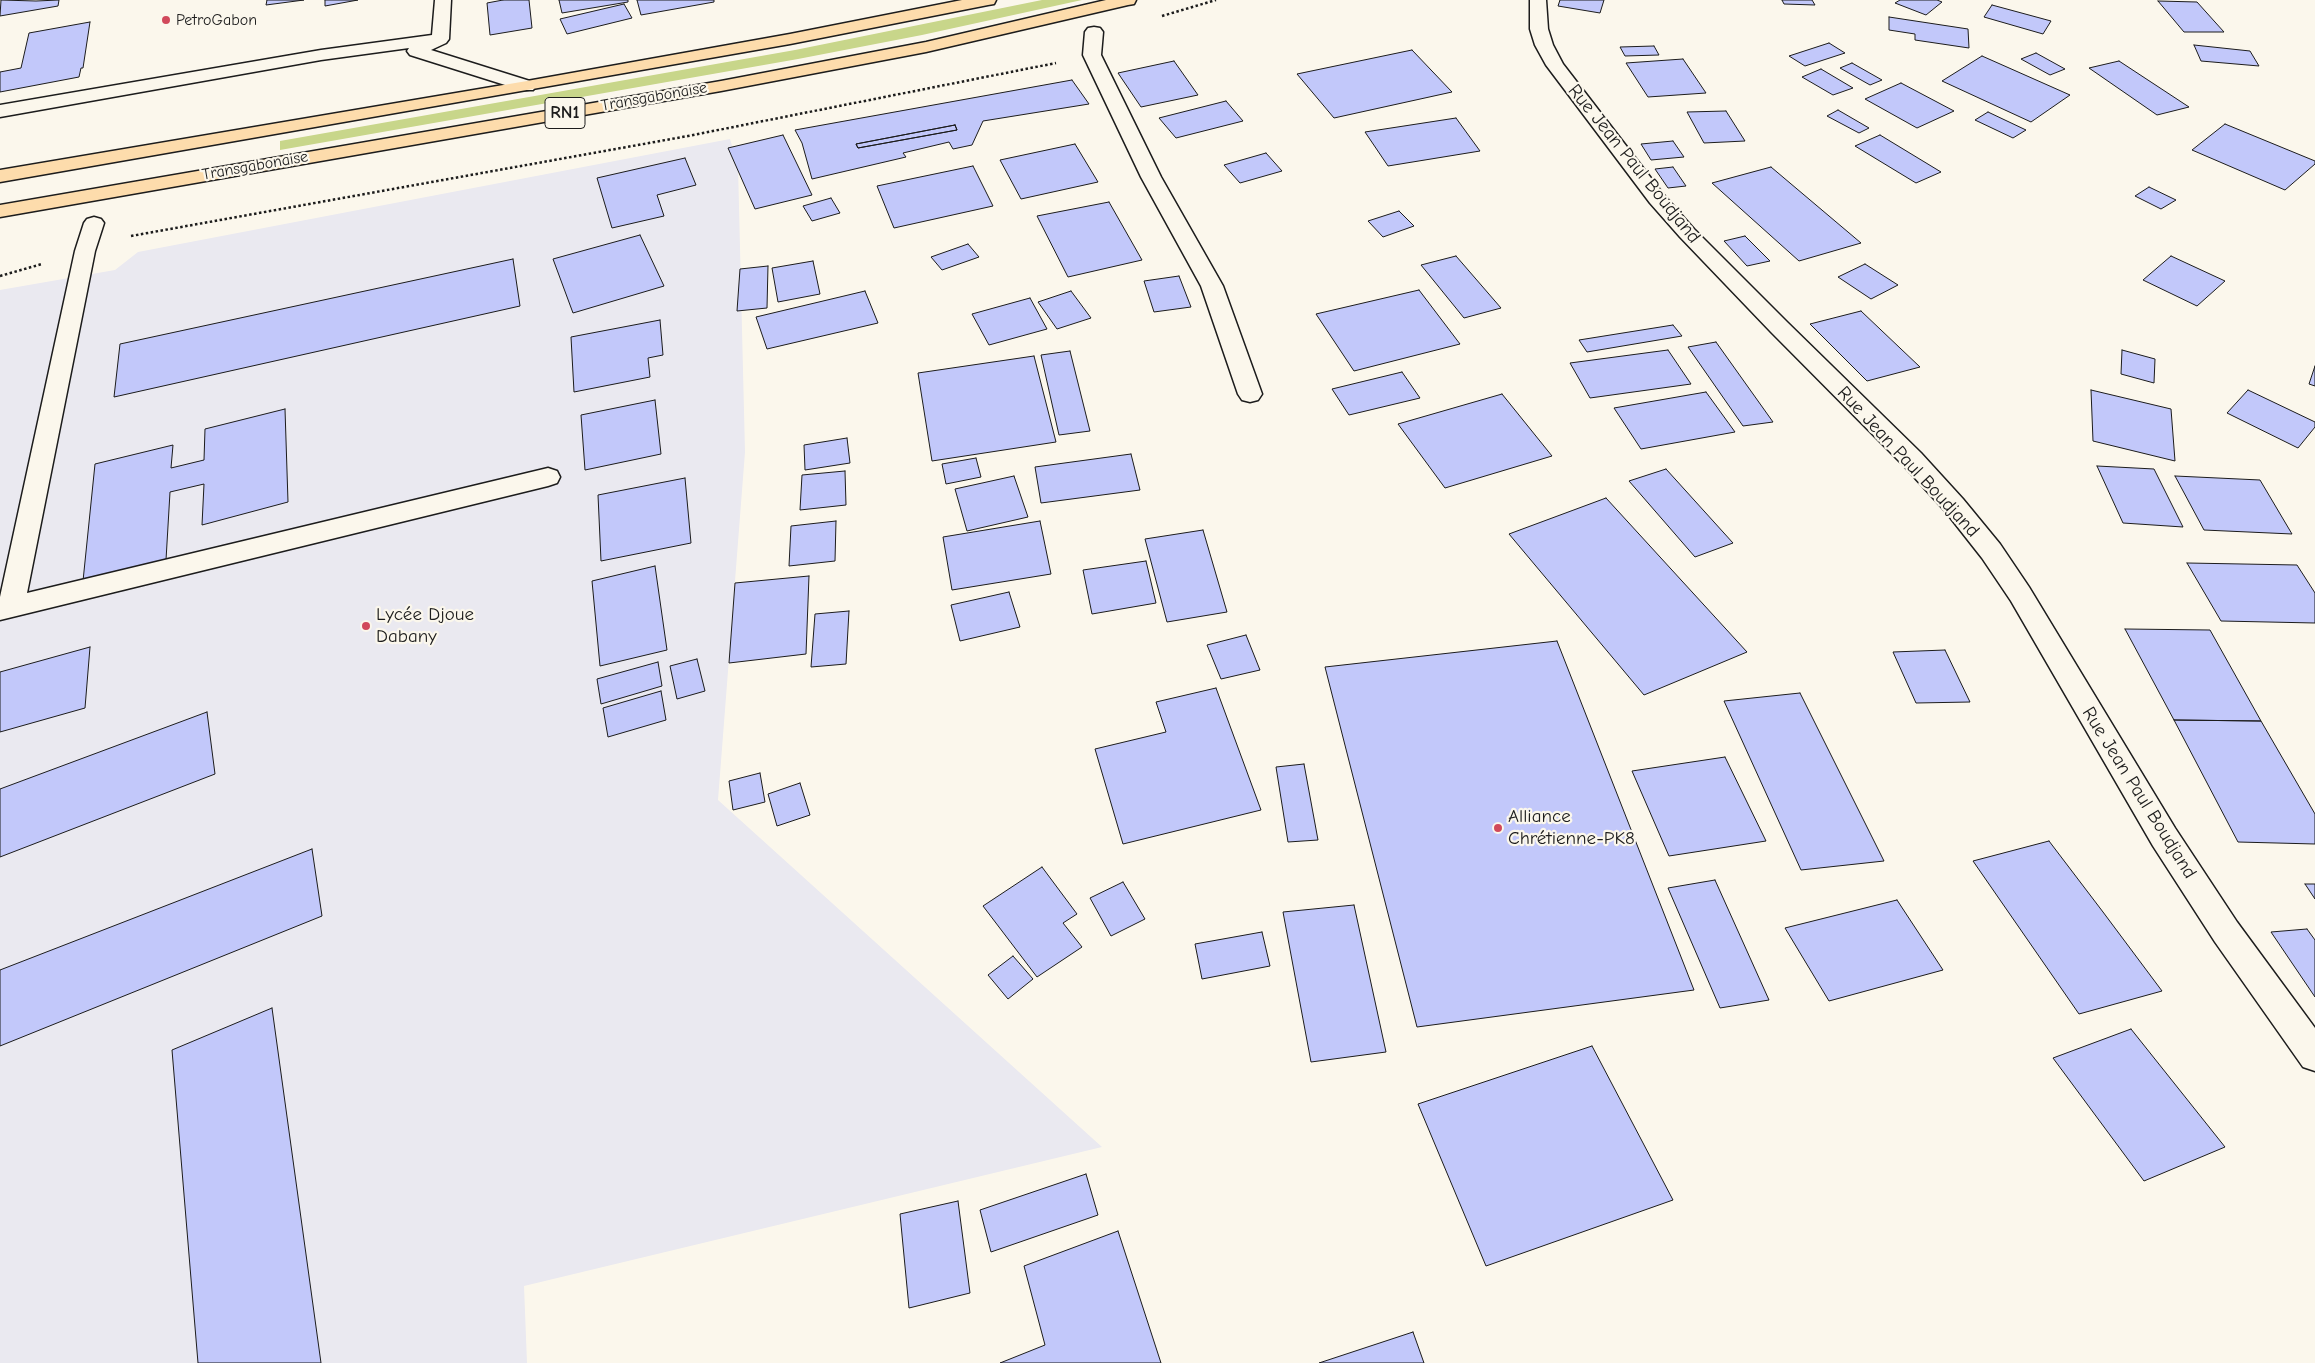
<!DOCTYPE html>
<meta charset="utf-8">
<style>
body{margin:0}
canvas{display:block;background:#fbf7ec}
</style>
<canvas width="2315" height="1363"></canvas>
<script>
const context = document.querySelector('canvas').getContext('2d');
context.lineJoin = 'round';
function fillPath(path, color) { context.fillStyle = color; context.fill(path, 'evenodd'); }
const shape = rows => new Path2D(rows.map(r => 'M' + r).join(''));
function strokePath(path, color, width, dash) { context.strokeStyle = color; context.lineWidth = width; context.lineCap = dash ? 'butt' : 'round'; context.setLineDash(dash || []); context.stroke(path); }
function write(font, color, halo, rows, align = 'center') {
  context.font = font + ' "Comic Neue",sans-serif'; context.lineWidth = 4.5; context.setLineDash([]); context.textBaseline = 'middle'; context.strokeStyle = halo; context.fillStyle = color; for (const [text, x, y, turn = 0] of rows) {
    context.save(); context.translate(x, y); context.rotate((+turn || 0) * Math.PI / 180); context.textAlign = isNaN(turn) ? turn : align; if (halo) context.strokeText(text, 0, 0); context.fillText(text, 0, 0); context.restore();
  }
}
fillPath(shape([
 [730,139,738,166,745,452,718,800,1102,1147,524,1286,527,1363,0,1363,0,290,115,270,138,252]
]), '#eae9f0');
fillPath(shape([
 [1042,0,1082,0,922,35,798,59,280,150,280,141,795,50]
]), '#c8d68a');
const building = shape([
 [1,0,36,1,59,0,58,6,0,16,1,0],
 [267,0,304,0,266,5,267,0],
 [325,0,358,0,325,6,325,0],
 [503,0,529,0,532,28,490,35,487,3,503,0],
 [559,0,628,0,628,2,562,13,559,0],
 [637,0,714,0,714,2,641,15,637,0],
 [1560,0,1604,0,1600,13,1558,6,1560,0],
 [1782,0,1812,0,1815,5,1784,4,1782,0],
 [1900,0,1937,0,1942,2,1926,15,1895,3,1900,0],
 [2158,1,2197,2,2224,32,2184,32,2158,1],
 [624,4,632,18,567,34,560,19,624,4],
 [1992,5,2051,21,2043,34,1984,17,1992,5],
 [1889,17,1968,29,1969,48,1915,40,1915,34,1889,30,1889,17],
 [90,22,83,68,81,68,79,77,0,92,0,72,21,68,29,33,90,22],
 [1829,43,1845,53,1805,66,1789,56,1829,43],
 [2194,45,2250,51,2259,66,2201,61,2194,45],
 [1654,46,1659,55,1625,56,1620,47,1654,46],
 [1412,50,1452,92,1334,118,1297,74,1412,50],
 [2036,53,2065,69,2050,75,2021,59,2036,53],
 [1982,56,2070,95,2031,122,1942,81,1982,56],
 [1683,59,1706,93,1648,97,1626,63,1683,59],
 [1174,61,1198,95,1141,107,1118,73,1174,61],
 [2119,61,2189,107,2157,115,2089,68,2119,61],
 [1852,63,1882,80,1870,85,1840,68,1852,63],
 [1821,69,1853,88,1833,95,1802,77,1821,69],
 [1072,80,1089,104,983,121,972,145,953,149,949,142,903,153,906,157,812,179,802,143,795,130,1072,80],
 [955,125,957,130,858,148,856,144,955,125],
 [1901,83,1954,111,1917,128,1865,99,1901,83],
 [1226,101,1243,121,1176,138,1159,118,1226,101],
 [1838,110,1869,128,1859,133,1827,116,1838,110],
 [1726,111,1745,141,1704,143,1687,112,1726,111],
 [1988,112,2026,130,2013,138,1975,120,1988,112],
 [1456,118,1480,151,1388,166,1365,132,1456,118],
 [2225,124,2315,161,2315,164,2285,190,2192,150,2225,124],
 [955,125,957,130,858,148,856,144,955,125],
 [783,135,812,195,755,209,728,148,783,135],
 [1880,135,1941,172,1916,183,1855,146,1880,135],
 [1673,141,1684,157,1651,160,1641,144,1673,141],
 [1075,144,1098,182,1021,199,1000,160,1075,144],
 [1266,153,1282,171,1240,183,1224,165,1266,153],
 [685,158,696,185,657,195,664,216,612,228,597,178,685,158],
 [973,166,993,206,894,228,877,186,973,166],
 [1673,167,1686,186,1668,188,1655,169,1673,167],
 [1771,167,1861,243,1799,261,1712,183,1771,167],
 [2149,187,2176,200,2161,209,2135,196,2149,187],
 [831,198,840,213,812,221,803,206,831,198],
 [1109,202,1142,260,1068,277,1037,216,1109,202],
 [1399,211,1414,226,1383,237,1368,221,1399,211],
 [640,235,664,286,573,313,553,259,640,235],
 [1745,236,1770,261,1747,266,1724,241,1745,236],
 [968,244,979,257,942,270,931,257,968,244],
 [1456,256,1501,308,1464,318,1421,265,1456,256],
 [2171,256,2225,281,2197,306,2143,280,2171,256],
 [513,259,520,306,114,397,120,344,513,259],
 [813,261,820,294,778,302,772,268,813,261],
 [1865,264,1898,285,1871,299,1838,277,1865,264],
 [768,266,767,308,737,311,740,269,768,266],
 [1179,276,1191,307,1154,312,1144,281,1179,276],
 [1419,290,1460,344,1354,371,1316,314,1419,290],
 [865,291,878,323,767,349,756,317,865,291],
 [1071,291,1091,318,1057,329,1038,302,1071,291],
 [1030,298,1047,329,989,345,972,314,1030,298],
 [1861,311,1920,367,1867,381,1810,324,1861,311],
 [660,320,663,355,648,358,650,377,574,392,571,337,660,320],
 [1673,325,1682,336,1587,352,1579,340,1673,325],
 [1716,342,1773,422,1743,426,1688,347,1716,342],
 [1668,350,1691,384,1590,398,1570,363,1668,350],
 [2122,350,2155,359,2154,383,2121,374,2122,350],
 [1070,351,1090,431,1059,435,1041,355,1070,351],
 [1034,356,1056,442,932,461,918,373,1034,356],
 [2315,366,2315,386,2309,384,2315,366],
 [1402,372,1420,398,1349,415,1332,389,1402,372],
 [2091,390,2171,409,2175,461,2093,441,2091,390],
 [2248,390,2315,422,2315,427,2298,448,2227,413,2248,390],
 [1706,392,1735,432,1641,449,1614,408,1706,392],
 [1502,394,1552,456,1445,488,1398,424,1502,394],
 [655,400,661,454,585,470,581,415,655,400],
 [285,409,288,502,202,525,204,484,170,492,166,560,83,581,95,464,173,445,171,468,204,460,205,429,285,409],
 [847,438,850,463,805,470,804,445,847,438],
 [1131,454,1140,490,1041,503,1035,467,1131,454],
 [976,458,981,477,946,484,942,464,976,458],
 [2097,466,2154,469,2183,527,2123,523,2097,466],
 [1666,469,1733,543,1695,557,1629,481,1666,469],
 [845,471,846,505,800,510,802,475,845,471],
 [1014,476,1028,517,967,531,955,489,1014,476],
 [2175,476,2260,480,2292,534,2204,530,2175,476],
 [685,478,691,543,601,561,598,495,685,478],
 [1606,498,1747,652,1644,695,1509,534,1606,498],
 [836,521,835,561,789,566,791,526,836,521],
 [1040,521,1051,574,952,590,943,537,1040,521],
 [1203,530,1227,612,1167,622,1145,539,1203,530],
 [1146,561,1156,603,1092,614,1083,570,1146,561],
 [2187,563,2297,565,2315,593,2315,623,2221,621,2187,563],
 [655,566,667,650,600,666,592,581,655,566],
 [809,576,806,654,729,663,735,583,809,576],
 [1009,592,1020,627,960,641,951,605,1009,592],
 [849,611,846,664,811,667,815,614,849,611],
 [2125,629,2210,630,2261,721,2174,720,2125,629],
 [1246,635,1260,670,1221,679,1207,645,1246,635],
 [1557,641,1694,990,1417,1027,1325,667,1557,641],
 [90,647,85,708,0,732,0,672,90,647],
 [1945,650,1970,702,1916,703,1893,652,1945,650],
 [697,659,705,691,677,699,670,666,697,659],
 [658,662,662,686,601,704,597,679,658,662],
 [1216,688,1261,810,1123,844,1095,749,1166,732,1156,702,1216,688],
 [661,691,666,720,608,737,603,708,661,691],
 [1800,693,1884,861,1801,870,1724,701,1800,693],
 [207,712,215,774,0,857,0,789,207,712],
 [2174,720,2261,721,2315,814,2315,844,2238,842,2174,720],
 [1725,757,1766,841,1669,856,1632,771,1725,757],
 [1304,764,1318,840,1288,842,1276,767,1304,764],
 [760,773,765,802,733,810,729,781,760,773],
 [800,783,810,815,777,826,768,794,800,783],
 [2049,841,2103,912,2162,991,2079,1014,1973,861,2049,841],
 [312,849,322,916,0,1046,0,970,312,849],
 [1042,867,1077,914,1063,923,1082,947,1037,977,983,906,1042,867],
 [1715,880,1769,1000,1720,1008,1668,888,1715,880],
 [1123,882,1145,919,1111,936,1090,898,1123,882],
 [2305,884,2315,884,2315,899,2305,884],
 [1897,900,1943,970,1829,1001,1785,928,1897,900],
 [1354,905,1386,1052,1311,1062,1283,912,1354,905],
 [2307,929,2315,940,2315,997,2271,932,2307,929],
 [1262,932,1270,966,1202,979,1195,944,1262,932],
 [1013,956,1033,979,1008,999,988,975,1013,956],
 [272,1008,321,1363,198,1363,172,1050,272,1008],
 [2131,1029,2225,1147,2144,1181,2053,1058,2131,1029],
 [1592,1046,1673,1200,1486,1266,1418,1104,1592,1046],
 [1086,1174,1098,1215,991,1252,980,1210,1086,1174],
 [958,1201,970,1293,909,1308,900,1214,958,1201],
 [1118,1231,1161,1363,1000,1363,1045,1345,1024,1266,1118,1231],
 [1413,1332,1424,1363,1319,1363,1413,1332]
]);
fillPath(building, '#c2c8fa');
strokePath(building, '#1c1c1c', 1);
const minor = shape([
 [435,0,451,0,449,39,446,43,431,50,533,82,536,86,533,90,521,90,410,55,407,51,409,48,321,60,0,117,0,105,321,50,432,35,435,0],
 [1530,0,1546,0,1548,29,1553,45,1563,64,1664,195,1694,229,1787,322,1921,453,1963,499,2000,544,2029,587,2175,828,2237,922,2315,1028,2315,1071,2303,1067,2215,942,2153,846,2011,601,1982,558,1945,511,1903,465,1771,332,1680,237,1650,203,1546,65,1535,45,1530,29,1530,0],
 [1094,27,1100,28,1103,32,1101,55,1161,177,1223,286,1262,394,1258,400,1250,402,1242,400,1238,394,1201,286,1141,177,1083,55,1085,32,1088,28,1094,27],
 [94,217,101,219,104,223,95,251,27,593,548,468,557,471,560,477,557,483,548,486,0,620,0,597,75,251,84,223,87,219,94,217]
]);
const highway = shape([
 [962,0,996,0,994,4,988,5,790,44,0,182,0,170,527,81,790,34,962,0],
 [1106,0,1136,0,1134,4,1128,5,926,52,721,91,0,217,0,205,721,81,926,42,1106,0]
]);
strokePath(minor, '#1c1c1c', 3);
strokePath(highway, '#1c1c1c', 3);
strokePath(shape([
 [1162,16,1216,0],
 [131,236,688,136,1056,63],
 [0,276,42,264]
]), '#1c1c1c', 2.5, [2.5, 2.5]);
fillPath(minor, '#fbf7ec');
fillPath(highway, '#fddcac');
for (const [x, y, r, color] of [
 [166,20,5,"#d1495b"],
 [366,626,5,"#d1495b"],
 [1498,828,5,"#d1495b"]
]) { const dot = new Path2D(); dot.arc(x, y, r, 0, 2 * Math.PI); context.fillStyle = color; context.fill(dot); strokePath(dot, '#fbf7ec', 2); }
write('16px', '#1c1c1c', '#fbf7ec', [
 ["PetroGabon",176,20]
], 'left');
write('16px', '#1c1c1c', '#fbf7ec', [
 ["Transgabonaise",654,97,-10],
 ["Transgabonaise",255,166,-10]
]);
for (const [x, y, w] of [
 [565,113,40]
]) { const box = new Path2D(); box.roundRect(x - w / 2, y - 15.5, w, 31, 4); context.fillStyle = '#fbf7ec'; context.fill(box); strokePath(box, '#1c1c1c', 1); }
write('bold 18px', '#1c1c1c', null, [
 ["RN1",565,113]
]);
write('19px', '#1c1c1c', '#fbf7ec', [
 ["Rue Jean Paul Boudjand",1634,164,51],
 ["Rue Jean Paul Boudjand",1908,462,47],
 ["Rue Jean Paul Boudjand",2139,793,58]
]);
write('19px', '#1c1c1c', '#fbf7ec', [
 ["Lycée Djoue",376,615],
 ["Dabany",376,637],
 ["Alliance",1508,817],
 ["Chrétienne-PK8",1508,839]
], 'left');
</script>
